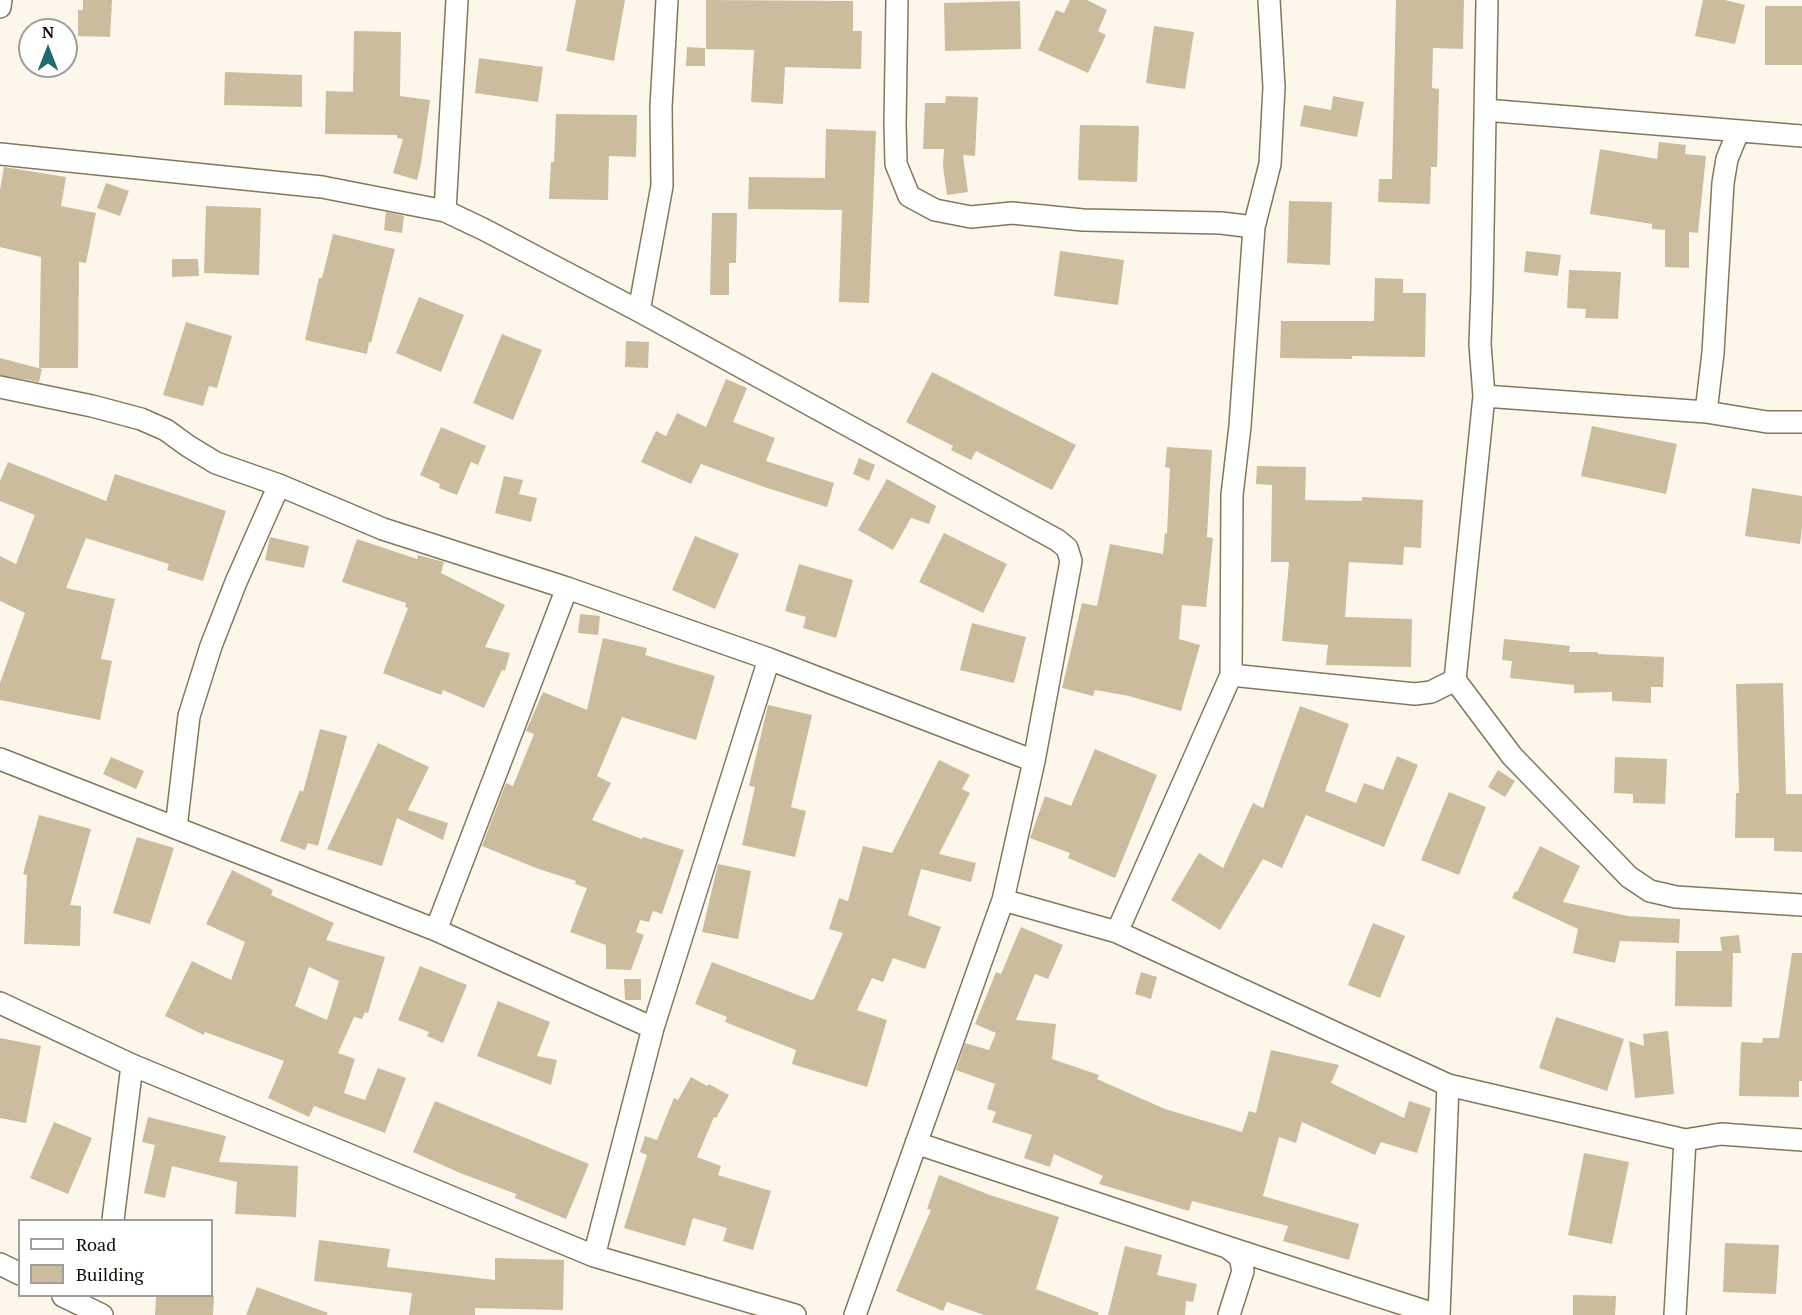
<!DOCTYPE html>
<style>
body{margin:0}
#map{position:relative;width:1802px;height:1315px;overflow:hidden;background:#fdf7eb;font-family:"PT Serif",serif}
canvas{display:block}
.legend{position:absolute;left:18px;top:1219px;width:195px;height:78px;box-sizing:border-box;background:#fff;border:2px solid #a09e9b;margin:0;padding:8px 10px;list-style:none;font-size:18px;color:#120d04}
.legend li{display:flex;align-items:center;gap:12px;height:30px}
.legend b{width:30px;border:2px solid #a09e9b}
.north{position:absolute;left:18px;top:18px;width:60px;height:60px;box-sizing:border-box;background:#fff;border:2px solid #a09e9b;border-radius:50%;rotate:0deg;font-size:16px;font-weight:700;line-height:24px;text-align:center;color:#120d04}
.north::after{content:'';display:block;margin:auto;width:21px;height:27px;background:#1f6b6c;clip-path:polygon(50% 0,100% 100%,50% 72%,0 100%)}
</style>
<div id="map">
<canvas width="1802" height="1315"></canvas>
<ul class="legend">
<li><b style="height:8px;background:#fff"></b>Road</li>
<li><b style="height:16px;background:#cbbc9e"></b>Building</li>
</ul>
<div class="north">N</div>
</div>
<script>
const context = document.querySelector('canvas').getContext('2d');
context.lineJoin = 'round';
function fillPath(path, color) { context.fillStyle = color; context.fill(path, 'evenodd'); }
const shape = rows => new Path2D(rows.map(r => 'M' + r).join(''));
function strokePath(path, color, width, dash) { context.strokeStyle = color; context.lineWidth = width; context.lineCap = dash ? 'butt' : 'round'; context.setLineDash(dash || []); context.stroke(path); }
fillPath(shape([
 [83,0,112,0,110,37,78,36,78,10,83,10],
 [576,0,625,0,614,61,566,51],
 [706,0,853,1,853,31,862,31,861,69,785,67,783,104,751,102,754,50,706,49],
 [1070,0,1087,0,1107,10,1098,31,1106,35,1088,73,1038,50,1056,10,1064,13],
 [1396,0,1464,0,1463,49,1433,48,1432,88,1439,89,1437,167,1431,167,1430,204,1378,202,1379,179,1392,179],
 [1703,0,1725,0,1745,5,1735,44,1695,36],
 [1020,1,1021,49,945,51,944,3],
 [1765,6,1802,6,1802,65,1765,65],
 [1154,26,1194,32,1185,89,1146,83],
 [354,31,401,32,400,96,430,100,421,164,417,180,393,173,403,139,397,138,397,135,325,134,326,91,353,92],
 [687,47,705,48,705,66,686,66],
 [479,58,543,67,538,102,475,93],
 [225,72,302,75,302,107,224,105],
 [946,96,978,97,975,156,963,155,968,192,947,195,943,166,944,149,923,149,925,103,945,103],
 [1333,96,1364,102,1357,137,1300,126,1304,105,1331,110],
 [556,114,637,115,636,157,609,156,608,200,549,199,551,162,554,162],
 [1080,125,1139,126,1137,182,1078,180],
 [826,129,876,131,869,303,839,302,842,210,748,209,749,177,825,178],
 [1659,142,1686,145,1685,154,1706,156,1698,233,1689,232,1689,268,1665,267,1665,230,1652,229,1652,224,1590,214,1600,149,1657,159],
 [4,167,66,177,61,206,96,213,86,263,79,262,78,368,39,368,41,257,0,247,0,190],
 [106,183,129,191,120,216,97,208],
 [1289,201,1332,202,1330,265,1287,263],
 [206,206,261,208,259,275,204,273],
 [386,212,404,216,402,233,384,230],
 [712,213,737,213,736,263,729,263,729,295,710,295],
 [333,234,395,249,371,343,369,342,367,354,305,340,319,278,322,278],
 [1060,251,1124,260,1118,305,1054,296],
 [1526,251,1561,255,1558,276,1524,272],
 [172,259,198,259,199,276,172,277],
 [1569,270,1621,272,1618,319,1585,318,1586,309,1567,308],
 [1375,278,1403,279,1403,293,1426,293,1425,357,1352,356,1352,359,1280,358,1281,321,1374,321],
 [419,297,464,315,441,372,396,353],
 [186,322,232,336,217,388,209,386,203,406,163,395],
 [502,334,542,350,513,420,473,403],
 [626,341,649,342,648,368,625,367],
 [0,358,42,369,39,382,0,375],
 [932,372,1076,445,1052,490,976,451,971,460,951,450,953,446,906,422],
 [726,379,747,388,733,422,775,438,766,461,834,483,827,507,767,488,701,464,691,484,641,462,656,431,666,436,677,413,706,427],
 [1592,426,1677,444,1666,494,1581,476],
 [441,427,486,446,478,465,471,462,457,495,439,488,440,484,420,475],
 [1167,447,1212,450,1207,537,1213,538,1206,607,1182,605,1179,639,1200,645,1181,711,1129,696,1095,690,1093,696,1062,688,1082,603,1097,606,1110,544,1163,554,1165,533,1167,534,1170,468,1165,467],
 [859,458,875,465,869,481,853,474],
 [8,462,106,501,115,474,226,511,203,581,167,570,169,564,86,538,66,588,115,599,101,659,112,661,100,720,0,700,0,683,25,613,0,601,0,556,16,564,35,515,0,501,0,481],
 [1257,466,1306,467,1305,500,1362,501,1362,497,1423,500,1421,548,1404,547,1403,565,1349,562,1345,617,1412,619,1411,667,1326,665,1328,645,1282,641,1289,562,1271,562,1272,485,1256,484],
 [504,476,523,480,519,494,537,498,531,522,495,513],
 [887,479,936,506,929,524,911,518,893,550,858,530],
 [1752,488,1802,496,1802,527,1800,544,1745,536],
 [944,533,1007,564,983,613,919,582],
 [695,536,739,554,715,609,672,590],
 [270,537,309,546,304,568,265,560],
 [357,539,417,559,418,555,444,562,441,573,505,605,485,647,510,653,505,671,502,670,484,708,443,690,441,695,383,673,408,608,405,607,406,603,342,582],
 [799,564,853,580,836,638,803,628,806,617,785,611],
 [580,614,600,616,598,635,578,633],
 [972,623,1026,637,1014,683,960,670],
 [603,638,647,648,645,655,715,676,696,740,622,717,597,776,611,783,592,820,642,839,643,837,684,850,662,914,653,911,649,922,640,920,636,932,644,935,631,970,606,969,606,945,570,932,587,888,575,884,576,881,536,868,482,846,506,783,513,786,534,734,526,731,543,692,587,710],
 [1504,639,1570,646,1569,652,1598,652,1598,654,1664,657,1663,687,1651,687,1651,703,1612,701,1612,692,1574,693,1574,685,1510,678,1512,661,1502,660],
 [1783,683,1786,794,1802,794,1802,852,1774,851,1774,838,1735,838,1736,793,1739,793,1736,684],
 [768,705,812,715,791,807,806,811,795,857,742,845,755,787,749,786],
 [1300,706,1349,724,1325,791,1356,803,1364,783,1383,790,1397,756,1418,765,1384,847,1306,815,1282,868,1263,859,1220,930,1171,900,1199,853,1223,868,1253,803,1263,808],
 [320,729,347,736,318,846,308,843,305,850,280,841,300,790,303,792],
 [378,743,429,767,408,810,448,823,443,840,397,818,382,866,327,849],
 [1095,749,1157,775,1115,878,1068,858,1070,853,1030,838,1045,796,1071,806],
 [111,757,144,771,136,789,103,774],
 [1615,757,1667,759,1665,804,1633,803,1633,794,1614,793],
 [939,760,970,775,962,789,970,793,939,854,976,863,971,882,921,869,908,915,941,927,925,969,893,958,883,982,872,978,857,1010,887,1020,867,1087,792,1064,796,1050,725,1022,727,1017,695,1004,712,962,811,1000,814,999,843,933,829,929,839,898,848,901,863,846,892,853],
 [1498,770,1515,781,1505,797,1488,787],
 [1449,792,1486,807,1459,875,1421,860],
 [39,815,91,829,70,905,81,906,80,946,24,944,27,875,23,874],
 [137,837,174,848,150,924,113,913],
 [1540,846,1580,866,1563,902,1628,916,1680,919,1679,943,1620,941,1615,963,1573,953,1578,929,1512,898,1515,891,1517,892],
 [718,864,751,871,738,939,702,932],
 [232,870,273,890,271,895,334,923,326,940,385,957,368,1013,365,1012,362,1019,354,1017,338,1053,355,1059,344,1093,365,1100,378,1068,406,1078,385,1133,314,1106,309,1117,268,1098,284,1061,205,1032,204,1035,165,1016,192,961,231,980,245,942,206,924],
 [309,967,339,981,327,1020,295,1006],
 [1373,923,1405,936,1380,998,1348,985],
 [1021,927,1063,945,1048,979,1035,974,1016,1020,1056,1024,1052,1059,1099,1075,1097,1079,1165,1109,1242,1132,1249,1111,1256,1113,1271,1050,1339,1065,1331,1083,1404,1118,1409,1101,1431,1108,1417,1153,1381,1142,1375,1155,1302,1122,1296,1143,1279,1137,1263,1196,1359,1224,1349,1260,1283,1241,1288,1226,1192,1201,1189,1211,1099,1184,1103,1176,1054,1154,1050,1167,1024,1158,1032,1135,992,1122,996,1112,987,1109,995,1084,956,1070,965,1043,989,1050,996,1033,975,1024,996,972,1001,974],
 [1739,935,1741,953,1733,953,1732,1007,1675,1006,1676,951,1722,951,1720,937],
 [1792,953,1802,953,1802,1081,1799,1081,1799,1097,1739,1096,1741,1042,1762,1043,1763,1038,1779,1038],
 [420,966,467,985,443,1043,427,1036,429,1032,398,1020],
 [1141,972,1157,977,1151,999,1135,994],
 [624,979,641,979,641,1000,625,1000],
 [498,1001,550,1022,537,1056,557,1060,551,1085,477,1056],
 [1556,1017,1624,1039,1607,1091,1539,1068],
 [1668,1031,1674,1094,1635,1098,1629,1041,1644,1046,1643,1034],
 [0,1038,41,1046,26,1123,0,1118],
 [691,1077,707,1086,709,1084,729,1095,716,1118,714,1117,697,1157,721,1166,718,1175,771,1191,753,1250,723,1241,727,1228,693,1218,685,1246,624,1228,647,1155,640,1152,645,1136,657,1140,674,1098,678,1100],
 [435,1101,589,1164,566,1219,515,1198,516,1194,460,1173,413,1152],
 [148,1117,226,1136,219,1162,298,1166,296,1217,235,1214,237,1182,172,1166,165,1198,144,1193,155,1145,142,1142],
 [54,1122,92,1138,68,1194,30,1178],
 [1584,1153,1629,1162,1612,1244,1568,1235],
 [939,1175,990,1195,1059,1217,1036,1289,1099,1313,1098,1315,984,1315,947,1302,943,1311,896,1291,931,1210,927,1209],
 [319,1240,390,1249,387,1267,495,1280,495,1258,564,1260,563,1310,475,1308,475,1315,409,1315,412,1293,314,1281],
 [1725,1243,1779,1245,1776,1294,1723,1292],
 [1125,1246,1162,1255,1157,1275,1197,1284,1193,1302,1186,1301,1185,1315,1108,1315],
 [257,1287,328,1313,327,1315,246,1315],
 [1573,1295,1616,1296,1615,1315,1573,1315],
 [156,1296,214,1296,213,1315,155,1315]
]), '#cbbc9e');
const street = shape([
 [897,0,895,123,896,164,909,196,935,210,971,217,1012,213,1083,220,1221,223,1254,227],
 [1487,0,1482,289,1480,344,1484,396,1455,680,1512,756,1629,877,1650,891,1676,897,1802,905],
 [0,7,1,0],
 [1485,110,1802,136],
 [0,154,322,187,445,211,483,229,639,311,1057,540,1067,548,1071,561,1034,761,1003,900,855,1315],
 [445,211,457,0],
 [639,311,662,186,661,107,667,0],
 [0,387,92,406,141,419,166,430,188,446,216,463,279,485,383,529,567,588,769,659,1034,761],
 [1484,396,1706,412,1767,422,1802,422],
 [1706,412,1713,353,1723,183,1727,159,1738,132],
 [1231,675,1415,694,1431,692,1455,680],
 [0,759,436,930,653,1028],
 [176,828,189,716,211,646,236,582,279,485],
 [1003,900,1117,932,1448,1085,1685,1140,1721,1134,1802,1140],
 [436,930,567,588],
 [1117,932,1231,675,1232,495,1240,426,1254,227,1270,164,1274,87,1269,0],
 [0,1003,132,1065,594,1256,795,1315],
 [916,1143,1227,1247,1240,1257,1243,1271,1229,1315],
 [113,1220,132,1065],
 [1230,1248,1437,1315],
 [594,1256,653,1028,769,659],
 [0,1264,20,1274],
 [63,1296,102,1315],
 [1439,1315,1448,1085],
 [1675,1315,1685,1140]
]);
strokePath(street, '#84765b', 24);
strokePath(street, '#fff', 21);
</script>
